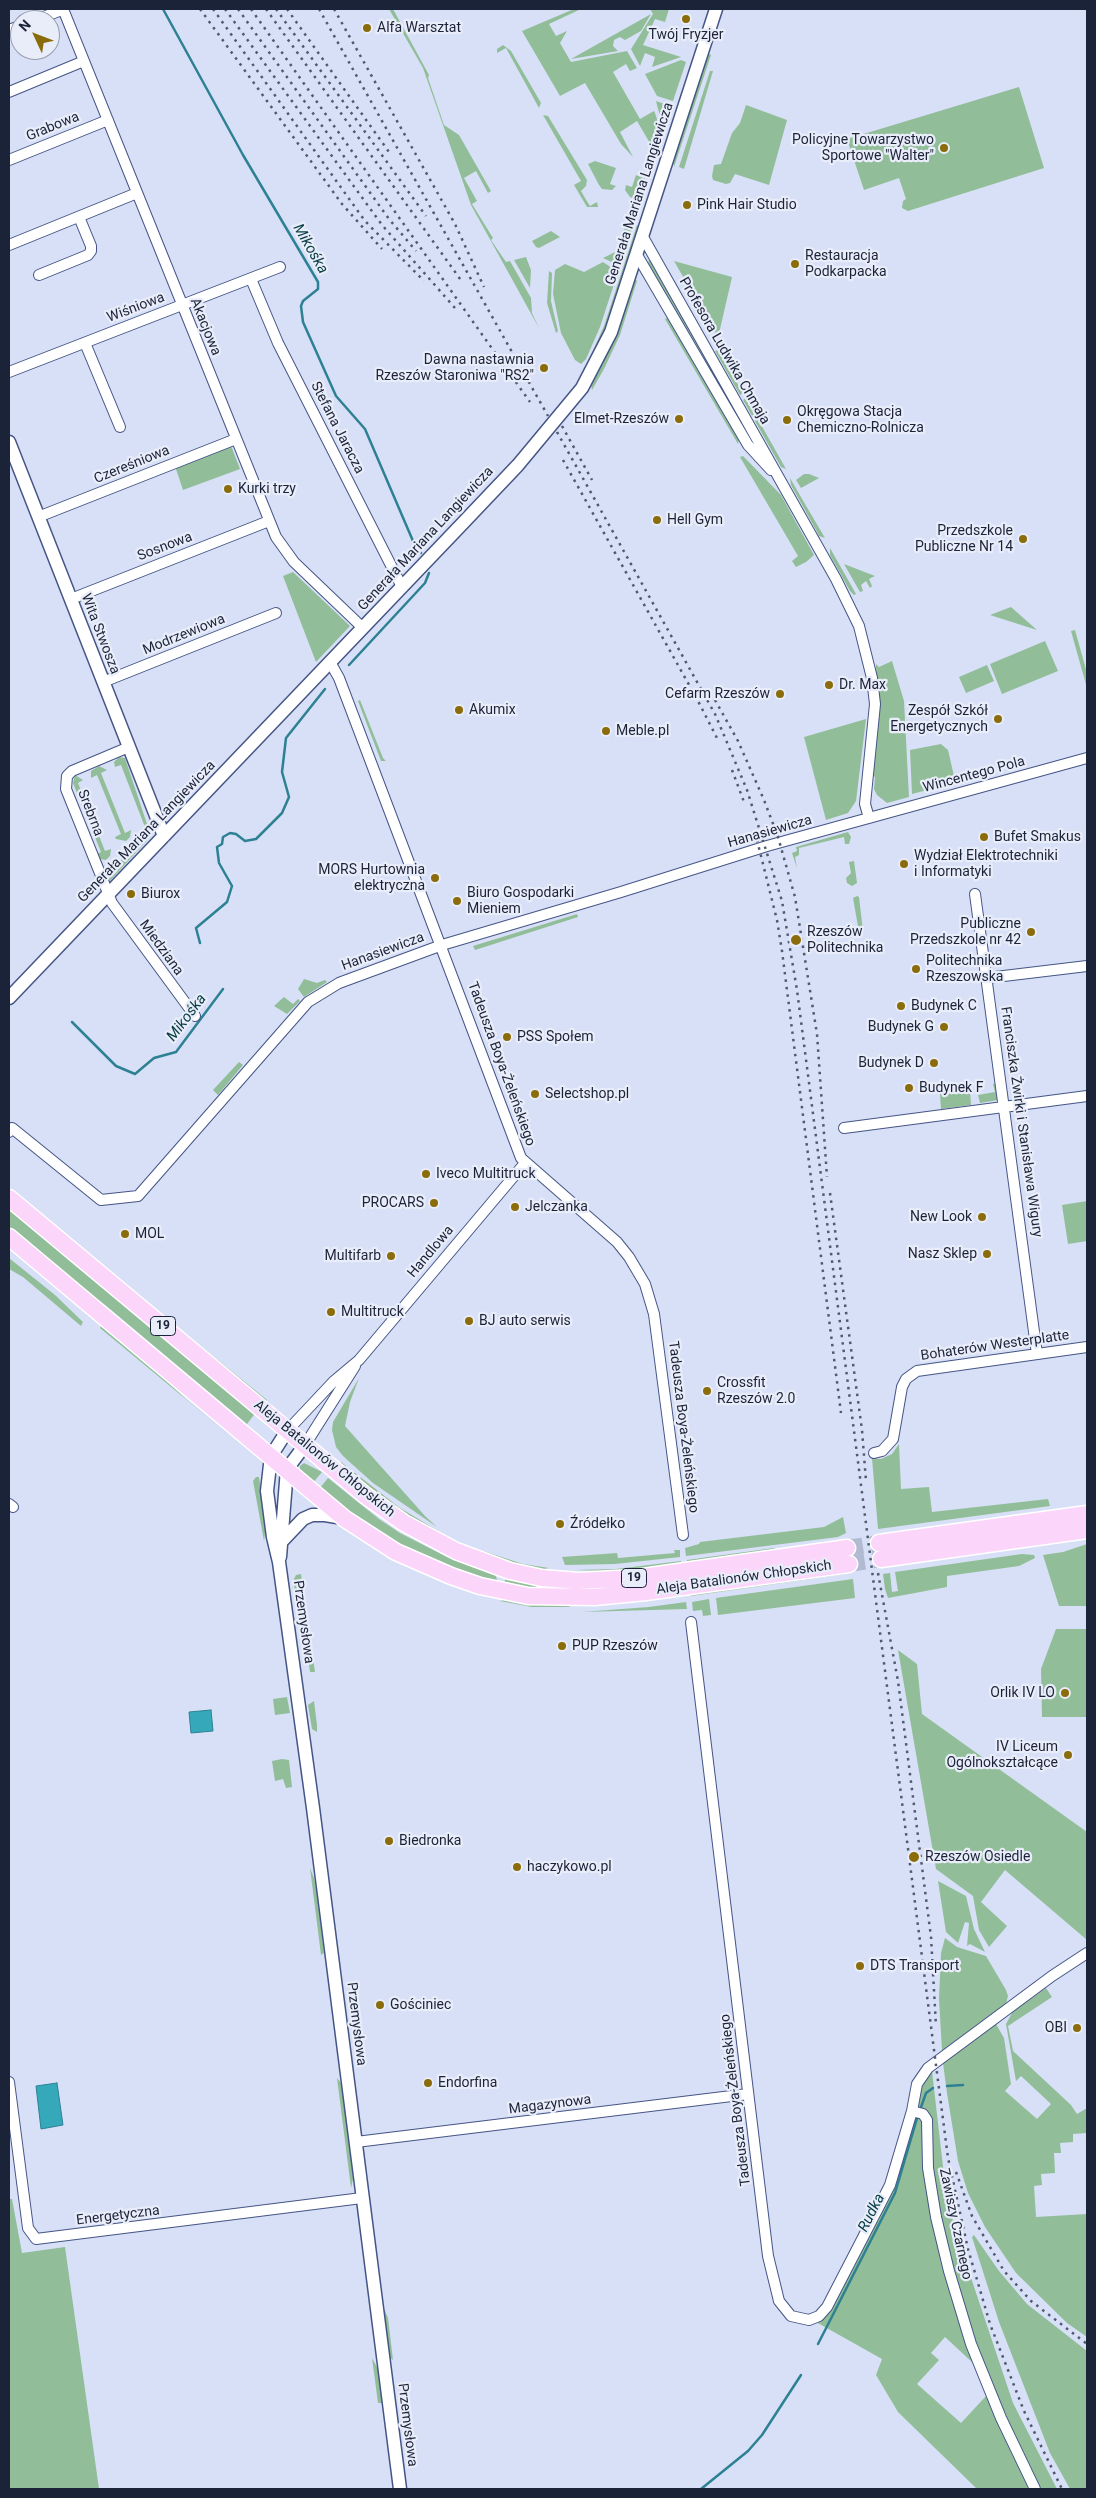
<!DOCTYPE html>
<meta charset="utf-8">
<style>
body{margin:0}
#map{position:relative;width:1096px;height:2498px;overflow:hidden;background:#d7e0f7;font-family:Roboto,sans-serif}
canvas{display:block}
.frame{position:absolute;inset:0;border:10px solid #1b2338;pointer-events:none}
.north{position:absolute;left:10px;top:10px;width:50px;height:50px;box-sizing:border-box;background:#e9edf9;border:1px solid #979cac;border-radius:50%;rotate:313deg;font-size:14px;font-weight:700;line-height:20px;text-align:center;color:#1b2338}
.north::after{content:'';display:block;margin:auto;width:18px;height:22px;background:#8a6c0b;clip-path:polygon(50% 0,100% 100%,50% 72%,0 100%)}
</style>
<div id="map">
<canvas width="1096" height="2498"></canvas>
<div class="frame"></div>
<div class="north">N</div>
</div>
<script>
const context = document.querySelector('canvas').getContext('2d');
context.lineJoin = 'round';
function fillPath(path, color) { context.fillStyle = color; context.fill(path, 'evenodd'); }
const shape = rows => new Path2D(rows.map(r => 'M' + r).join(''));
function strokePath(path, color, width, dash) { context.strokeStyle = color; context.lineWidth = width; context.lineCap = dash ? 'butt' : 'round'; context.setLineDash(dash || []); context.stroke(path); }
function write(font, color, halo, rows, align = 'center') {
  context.font = font + ' Roboto,sans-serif'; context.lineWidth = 4.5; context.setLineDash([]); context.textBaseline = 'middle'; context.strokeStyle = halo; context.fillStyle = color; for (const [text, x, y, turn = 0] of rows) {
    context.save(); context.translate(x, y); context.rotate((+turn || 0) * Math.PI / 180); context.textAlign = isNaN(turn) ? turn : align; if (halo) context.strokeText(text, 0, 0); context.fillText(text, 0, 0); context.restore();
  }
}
fillPath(shape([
 [389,9,393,9,429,75,428,78,444,125,459,135,491,191,488,193,476,171,464,178,477,201,472,204,493,238,491,240,506,262,510,261,531,298,532,313,539,328,471,205,423,68],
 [574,9,581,9,549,24,556,36,567,31,560,43,571,62,627,51,637,68,630,71,626,64,613,72,640,119,654,111,655,113,662,135,657,152,654,150,637,121,620,132,633,157,621,144,585,83,560,96,522,31],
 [650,9,669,9,665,22,655,19,643,45,681,57,652,67,655,57,645,53,640,66,631,49,653,14],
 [651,14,641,31,625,40,620,37,614,40,613,46,618,51,571,59],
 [503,45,511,51,541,103,539,108,506,48,497,53,497,49],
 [708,53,711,55,674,167,673,161],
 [681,60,686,62,673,101,657,96,645,74],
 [710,71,713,71,684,169,679,167],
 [1019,87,1044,168,908,211,902,208,903,201,906,199,899,178,864,190,847,139],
 [656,101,667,105,664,114,669,115,664,131],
 [746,105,787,120,769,185,735,174,730,183,726,184,713,180,712,176,714,165,721,164,732,133,740,123],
 [543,115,548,116,587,180,586,186,581,191,588,203,590,206,597,202,598,207,587,207,574,185,581,181],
 [595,161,616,168,610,184,616,186,612,190,602,189,599,185,588,164],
 [636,175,648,180,641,201,630,197,625,190,626,185,632,187],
 [630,212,637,214,620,266,603,258,617,251,628,219,624,217],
 [637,225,640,226,607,327,586,366,604,326],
 [551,231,560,237,539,248,536,247,532,241],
 [526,257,531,270,530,288,514,260],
 [650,257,758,449,648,263],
 [674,261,732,277,718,338],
 [603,262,618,272,600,327,586,359,581,364,575,360,561,333,553,294,555,270,565,264,584,272],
 [549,271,552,273,551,301,558,331,556,333,547,303],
 [635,279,637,281,620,335,604,369,592,390,591,385,617,333],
 [668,317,739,439,738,444,665,319],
 [718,350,743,393,740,395,715,351],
 [746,398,786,469,781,467,743,400],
 [230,443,240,469,183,490,175,466],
 [743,456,781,495,814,555,806,562,796,567,792,561,798,556,740,457],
 [804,474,809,474,819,478,801,488,796,480],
 [790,478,805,504,825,538,819,536,816,530,791,485],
 [830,548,856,594,854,595,850,591,830,555],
 [844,564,875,576,869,579,872,586,870,588,866,581,861,585,863,591,860,592],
 [293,572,350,626,316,662,283,576],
 [1011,607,1037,630,990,615],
 [1075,630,1087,673,1087,688,1071,631],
 [1045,641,1058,671,1002,694,990,664],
 [892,661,904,701,909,797,887,803,877,795,874,789,875,777,873,776,880,709,876,668,876,664,879,667],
 [987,665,994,681,966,693,959,677],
 [360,700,383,758,386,761,381,761,358,701],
 [866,719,856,801,848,813,826,820,804,737],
 [941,744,948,750,954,776,949,778,950,784,912,794,910,750],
 [119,757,125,758,151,836,108,883,107,875,142,837,148,835,121,765,115,767,114,762],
 [99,766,107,770,101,773,125,833,131,830,130,837,126,841,116,839,115,837,121,834,97,775,91,778,91,771],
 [75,775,83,780,78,783,105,851,111,849,110,856,106,860,100,859,95,855,101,852,73,783],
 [848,832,851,837,849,844,845,844,844,837,799,848,799,855,795,857,797,868,792,853,797,851,796,847],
 [854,861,857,883,852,886,847,883,846,878,851,873,849,862],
 [857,896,859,897,863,931,859,932,853,898],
 [577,914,578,917,475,950,473,946],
 [304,979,317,983,325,980,327,982,304,997,298,989],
 [284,997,293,1004,298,999,300,1001,287,1014,274,1006],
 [239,1062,243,1065,218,1095,213,1090],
 [997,1083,998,1100,980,1103,978,1095,995,1092,993,1084],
 [970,1091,971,1105,941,1109,940,1094],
 [1087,1201,1087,1241,1068,1244,1062,1205],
 [9,1209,46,1235,256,1412,247,1424,105,1305,76,1284,9,1230],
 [9,1258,55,1295,83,1322,81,1326,23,1277,9,1269],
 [101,1326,119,1337,186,1399,234,1439,100,1328],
 [186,1334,267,1400,266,1402,206,1355],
 [359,1378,350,1402,345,1426,425,1516,437,1527,373,1483,343,1456,336,1447,332,1430,333,1422],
 [899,1444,901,1489,929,1487,932,1512,1048,1499,1050,1506,878,1529,872,1458,881,1459,892,1454],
 [341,1462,400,1508,455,1541,449,1542,422,1527,338,1466],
 [304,1463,322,1472,312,1484,300,1470,300,1466],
 [256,1477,259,1477,266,1526,264,1541,253,1481],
 [328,1478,379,1519,400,1533,447,1557,495,1573,497,1580,495,1582,466,1575,386,1540,319,1489],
 [843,1517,846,1533,838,1537,686,1556,685,1548,699,1544,700,1542,824,1527],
 [1087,1544,1087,1606,1059,1606,1043,1555,1063,1552],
 [465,1545,523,1564,549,1568,538,1571,464,1549],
 [774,1548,780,1551,687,1564,687,1560],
 [674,1550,680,1550,680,1557,615,1564,565,1565,562,1557,617,1553,618,1558,675,1553],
 [1022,1554,1034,1555,1035,1558,1019,1566,947,1576,947,1587,888,1598,885,1589,883,1574,890,1573,892,1592,898,1591,895,1572],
 [681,1561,682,1565,627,1572,576,1570,616,1569],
 [851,1569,852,1573,691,1596,691,1591],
 [301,1574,315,1672,310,1672,302,1610,295,1603,294,1579,296,1575],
 [506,1576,605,1587,615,1589,547,1591,504,1584],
 [853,1579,855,1598,718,1615,716,1598],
 [507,1599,568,1604,570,1607,532,1607,500,1601],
 [709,1599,711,1615,703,1616,702,1610,693,1611,692,1602],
 [686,1602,687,1609,582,1612,649,1607],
 [1056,1629,1087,1629,1087,1717,1042,1717,1041,1669],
 [898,1650,917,1664,922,1714,1087,1832,1087,1940,1005,1870,981,1902,1007,1926,989,1947,979,1930,973,1896,936,1869],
 [287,1697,290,1713,275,1715,273,1699],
 [314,1701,317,1725,317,1732,312,1729,308,1705],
 [282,1759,289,1760,292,1787,286,1788,283,1779,275,1781,272,1761],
 [310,1868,314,1878,317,1893,324,1953,321,1955],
 [938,1881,966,1896,974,1929,985,1952,970,1944,967,1946,969,1923,965,1922,958,1943,946,1932],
 [945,1938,957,1947,986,1956,1006,1990,1008,1996,1006,2004,942,2051,939,1999,941,1953],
 [1046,1988,1052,1997,1008,2026,1013,2051,1071,2105,1077,2114,1087,2108,1087,2133,1073,2134,1073,2142,1060,2143,1061,2153,1054,2153,1055,2173,1041,2174,1042,2185,1034,2186,1036,2217,1087,2214,1087,2337,1067,2323,1016,2273,985,2227,968,2193,958,2161,947,2093,943,2063,996,2024,1004,2038,1011,2084,1005,2091,1037,2119,1051,2104,1021,2076,1016,2081,1006,2024,1013,2011],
 [932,2071,944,2175,954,2227,1013,2403,1057,2489,1039,2489,1006,2422,966,2319,943,2230,931,2166,929,2119,916,2108,921,2089],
 [337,2078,341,2083,348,2132,353,2179,351,2188],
 [914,2117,922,2119,935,2236,973,2363,945,2337,931,2353,939,2360,917,2384,961,2423,987,2395,1001,2429,1030,2486,1027,2489,977,2489,898,2412,876,2375,882,2359,816,2322,829,2312,879,2218,896,2181],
 [9,2199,12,2199,22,2253,65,2247,99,2489,9,2489],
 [974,2235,999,2271,1027,2304,1087,2351,1087,2489,1070,2489,1050,2453,999,2322,972,2237],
 [383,2306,388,2318,393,2360,389,2357],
 [372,2358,378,2369,382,2403,378,2403]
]), '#91be98');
const water = shape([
 [211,1710,213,1731,191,1733,189,1712,211,1710],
 [57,2083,63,2125,41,2129,36,2086,57,2083]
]);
fillPath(water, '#35a9ba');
strokePath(water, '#2d8193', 1);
strokePath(shape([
 [163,9,243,155,318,282,318,289,303,301,301,306,303,322,336,396,365,429,413,541,421,553],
 [349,665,425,583,429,573],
 [200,943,196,928,227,902,232,886,219,863,217,847,222,844,223,837,230,833,236,834,245,841,256,839,282,813,289,797,282,772,286,738,325,689],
 [72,1022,116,1066,135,1074,154,1058,176,1052,223,989],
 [947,2086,963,2085],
 [920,2110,926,2093,933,2088],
 [818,2344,895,2193,918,2115],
 [701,2489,748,2451,762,2435,801,2375]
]), '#2d8193', 2.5);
strokePath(shape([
 [847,1548,879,1543],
 [849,1564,881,1559]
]), '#b1bad1', 16, [16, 8]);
const minor = shape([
 [63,9,276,537,294,562,363,628],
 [36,20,64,9],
 [9,30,20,26],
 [9,92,84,61],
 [9,160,108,120],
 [643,237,836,579,859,626,872,678,875,704,865,804,869,818],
 [9,245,137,193],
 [637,255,748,445,771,470],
 [39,275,88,255,91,251,91,246,79,217],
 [251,279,278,343,402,587],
 [85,343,120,427],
 [9,372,280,267],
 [38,517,236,439],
 [71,599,269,521],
 [330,662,339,678,521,1158,617,1242,629,1257,645,1284,654,1314,683,1535],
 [103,682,276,613],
 [129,747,72,771,67,776,66,789,112,903,195,1016],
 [975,894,1037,1354],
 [987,978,1087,966],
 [844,1128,1087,1096],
 [9,1132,12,1128,101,1200,138,1196,308,1002,339,983,442,945,621,892,767,846,1087,758],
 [287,1431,334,1381,359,1360,525,1163],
 [305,1445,355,1366],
 [874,1453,882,1451,893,1439,902,1387,906,1379,917,1371,1087,1347],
 [9,1504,13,1507],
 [691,1622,768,2256,779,2301,791,2316,809,2320,819,2316,827,2307,890,2185,912,2111],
 [9,2082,28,2228,36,2239,362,2198],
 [356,2142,748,2094],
 [1035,2489,1001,2418,971,2344,949,2271,936,2217,928,2168,927,2120,923,2114,912,2111,917,2084,928,2068,1052,1976,1087,1953]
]);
const tertiary = shape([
 [9,442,164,836],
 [9,998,462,524,518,465,582,388,611,332,716,9],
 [287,1431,271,1456,267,1491,273,1537,279,1562,313,1808,400,2489],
 [283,1540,303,1519,312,1515,325,1515,343,1518],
 [280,1557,287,1469,305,1445]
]);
const primary = shape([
 [9,1198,366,1496,404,1523,456,1551,510,1571,542,1578,578,1581,636,1578,847,1548],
 [9,1237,345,1519,396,1552,451,1576,480,1586,528,1596,595,1597,646,1592,849,1564],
 [879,1543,1087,1514],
 [881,1559,1087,1530]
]);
strokePath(minor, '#455585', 12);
strokePath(tertiary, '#455585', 15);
strokePath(primary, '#fff', 19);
strokePath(minor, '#fff', 10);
strokePath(tertiary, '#fff', 12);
strokePath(primary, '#fcd6fa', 16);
strokePath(shape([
 [200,9,342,204,382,249],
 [213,9,365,221,424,281],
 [225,9,382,225,455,308],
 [238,9,389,219,416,251],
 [251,9,530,402],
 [266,9,463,283],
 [276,9,426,216],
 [287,9,389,152],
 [319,9,548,416],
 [334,9,455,224,484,287],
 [562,426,592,480],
 [557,432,715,714,747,790,782,901,797,990,948,2158,968,2249,990,2324,1024,2411,1062,2489],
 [563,460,697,699,719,742],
 [715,700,738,741,764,800,778,837,795,897,817,1034,827,1177],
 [732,770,744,802],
 [757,840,777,920,782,951,841,1413],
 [830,1193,862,1430,866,1481],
 [878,1573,898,1681,931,1937,936,2026],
 [956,2172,972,2216,1004,2271,1031,2301,1087,2344]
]), '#51596f', 2.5, [2.5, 5]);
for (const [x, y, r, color] of [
 [686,19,5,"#8a6c0b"],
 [367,28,5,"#8a6c0b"],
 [944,148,5,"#8a6c0b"],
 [687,205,5,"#8a6c0b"],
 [795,264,5,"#8a6c0b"],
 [544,368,5,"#8a6c0b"],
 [679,419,5,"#8a6c0b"],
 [787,420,5,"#8a6c0b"],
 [228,489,5,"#8a6c0b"],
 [657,520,5,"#8a6c0b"],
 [1023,539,5,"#8a6c0b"],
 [829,685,5,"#8a6c0b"],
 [780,694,5,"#8a6c0b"],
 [459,710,5,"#8a6c0b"],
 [998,719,5,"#8a6c0b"],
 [606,731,5,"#8a6c0b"],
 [984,837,5,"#8a6c0b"],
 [904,864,5,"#8a6c0b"],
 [435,878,5,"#8a6c0b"],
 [131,894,5,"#8a6c0b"],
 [457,901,5,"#8a6c0b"],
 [1031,932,5,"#8a6c0b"],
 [796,940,6,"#8a6c0b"],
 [916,969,5,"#8a6c0b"],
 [901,1006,5,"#8a6c0b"],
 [944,1027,5,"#8a6c0b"],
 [507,1037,5,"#8a6c0b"],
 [934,1063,5,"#8a6c0b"],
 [909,1088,5,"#8a6c0b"],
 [535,1094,5,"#8a6c0b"],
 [426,1174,5,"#8a6c0b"],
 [434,1203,5,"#8a6c0b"],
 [515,1207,5,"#8a6c0b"],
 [982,1217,5,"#8a6c0b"],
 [125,1234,5,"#8a6c0b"],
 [987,1254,5,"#8a6c0b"],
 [391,1256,5,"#8a6c0b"],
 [331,1312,5,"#8a6c0b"],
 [469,1321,5,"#8a6c0b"],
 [707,1391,5,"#8a6c0b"],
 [560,1524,5,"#8a6c0b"],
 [562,1646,5,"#8a6c0b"],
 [1065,1693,5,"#8a6c0b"],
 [1068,1755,5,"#8a6c0b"],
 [389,1841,5,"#8a6c0b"],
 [914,1857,6,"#8a6c0b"],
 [517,1867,5,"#8a6c0b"],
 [860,1966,5,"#8a6c0b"],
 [380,2005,5,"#8a6c0b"],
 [1077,2028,5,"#8a6c0b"],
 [428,2083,5,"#8a6c0b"]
]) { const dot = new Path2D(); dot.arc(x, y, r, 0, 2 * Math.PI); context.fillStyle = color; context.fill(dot); strokePath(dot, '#e9edf9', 2); }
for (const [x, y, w] of [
 [163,1326,25],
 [634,1578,25]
]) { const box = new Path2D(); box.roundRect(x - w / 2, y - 9.5, w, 19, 4); context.fillStyle = '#e9edf9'; context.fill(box); strokePath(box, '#1b2338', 1); }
write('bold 12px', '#1b2338', null, [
 ["19",163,1326],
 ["19",634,1578]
]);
write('14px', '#1b2338', '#e9edf9', [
 ["Alfa Warsztat",377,28],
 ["Twój Fryzjer",686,35,"center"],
 ["Policyjne Towarzystwo",934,140,"right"],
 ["Sportowe \"Walter\"",934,156,"right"],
 ["Pink Hair Studio",697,205],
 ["Restauracja",805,256],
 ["Podkarpacka",805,272],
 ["Dawna nastawnia",534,360,"right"],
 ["Rzeszów Staroniwa \"RS2\"",534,376,"right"],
 ["Okręgowa Stacja",797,412],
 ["Chemiczno-Rolnicza",797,428],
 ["Elmet-Rzeszów",669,419,"right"],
 ["Kurki trzy",238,489],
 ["Hell Gym",667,520],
 ["Przedszkole",1013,531,"right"],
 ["Publiczne Nr 14",1013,547,"right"],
 ["Dr. Max",839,685],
 ["Cefarm Rzeszów",770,694,"right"],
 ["Akumix",469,710],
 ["Zespół Szkół",988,711,"right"],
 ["Energetycznych",988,727,"right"],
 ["Meble.pl",616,731],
 ["Bufet Smakus",994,837],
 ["Wydział Elektrotechniki",914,856],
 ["i Informatyki",914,872],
 ["MORS Hurtownia",425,870,"right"],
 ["elektryczna",425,886,"right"],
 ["Biuro Gospodarki",467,893],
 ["Mieniem",467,909],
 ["Biurox",141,894],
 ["Publiczne",1021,924,"right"],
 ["Przedszkole nr 42",1021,940,"right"],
 ["Rzeszów",807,932],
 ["Politechnika",807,948],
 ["Politechnika",926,961],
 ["Rzeszowska",926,977],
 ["Budynek C",911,1006],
 ["Budynek G",934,1027,"right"],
 ["PSS Społem",517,1037],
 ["Budynek D",924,1063,"right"],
 ["Budynek F",919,1088],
 ["Selectshop.pl",545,1094],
 ["Iveco Multitruck",436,1174],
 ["PROCARS",424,1203,"right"],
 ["Jelczanka",525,1207],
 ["New Look",972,1217,"right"],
 ["MOL",135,1234],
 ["Nasz Sklep",977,1254,"right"],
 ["Multifarb",381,1256,"right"],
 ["Multitruck",341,1312],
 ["BJ auto serwis",479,1321],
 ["Crossfit",717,1383],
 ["Rzeszów 2.0",717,1399],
 ["Źródełko",570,1524],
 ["PUP Rzeszów",572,1646],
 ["Orlik IV LO",1055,1693,"right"],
 ["IV Liceum",1058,1747,"right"],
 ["Ogólnokształcące",1058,1763,"right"],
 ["Biedronka",399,1841],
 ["Rzeszów Osiedle",925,1857],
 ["haczykowo.pl",527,1867],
 ["DTS Transport",870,1966],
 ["Gościniec",390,2005],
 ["OBI",1067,2028,"right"],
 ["Endorfina",438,2083]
], 'left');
write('14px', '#1b2338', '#e9edf9', [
 ["Grabowa",53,127,-22],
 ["Generała Mariana Langiewicza",640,194,-72],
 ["Wiśniowa",136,308,-21],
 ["Akacjowa",205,327,68],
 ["Profesora Ludwika Chmaja",724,351,60],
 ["Stefana Jaracza",337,428,63],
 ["Czereśniowa",132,465,-22],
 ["Generała Mariana Langiewicza",426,539,-47],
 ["Sosnowa",165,547,-21],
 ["Wita Stwosza",100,634,69],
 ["Modrzewiowa",184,635,-22],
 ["Wincentego Pola",974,775,-15],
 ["Srebrna",90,813,69],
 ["Generała Mariana Langiewicza",147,832,-46],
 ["Hanasiewicza",770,832,-16],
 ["Miedziana",161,948,54],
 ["Hanasiewicza",383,952,-20],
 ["Tadeusza Boya-Żeleńskiego",501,1064,70],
 ["Franciszka Żwirki i Stanisława Wigury",1021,1122,82],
 ["Handlowa",431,1252,-50],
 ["Bohaterów Westerplatte",995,1346,-8],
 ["Tadeusza Boya-Żeleńskiego",683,1427,83],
 ["Aleja Batalionów Chłopskich",324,1459,39],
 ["Aleja Batalionów Chłopskich",744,1578,-8],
 ["Przemysłowa",303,1622,82],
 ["Przemysłowa",356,2024,83],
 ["Tadeusza Boya-Żeleńskiego",736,2100,-97],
 ["Magazynowa",550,2105,-7],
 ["Energetyczna",118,2216,-7],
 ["Zawiszy Czarnego",955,2224,78],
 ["Przemysłowa",407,2425,83]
]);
write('italic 15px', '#073d44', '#e9edf9', [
 ["Mikośka",310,249,60],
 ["Mikośka",187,1018,-53],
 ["Rudka",872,2213,-63]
]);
</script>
